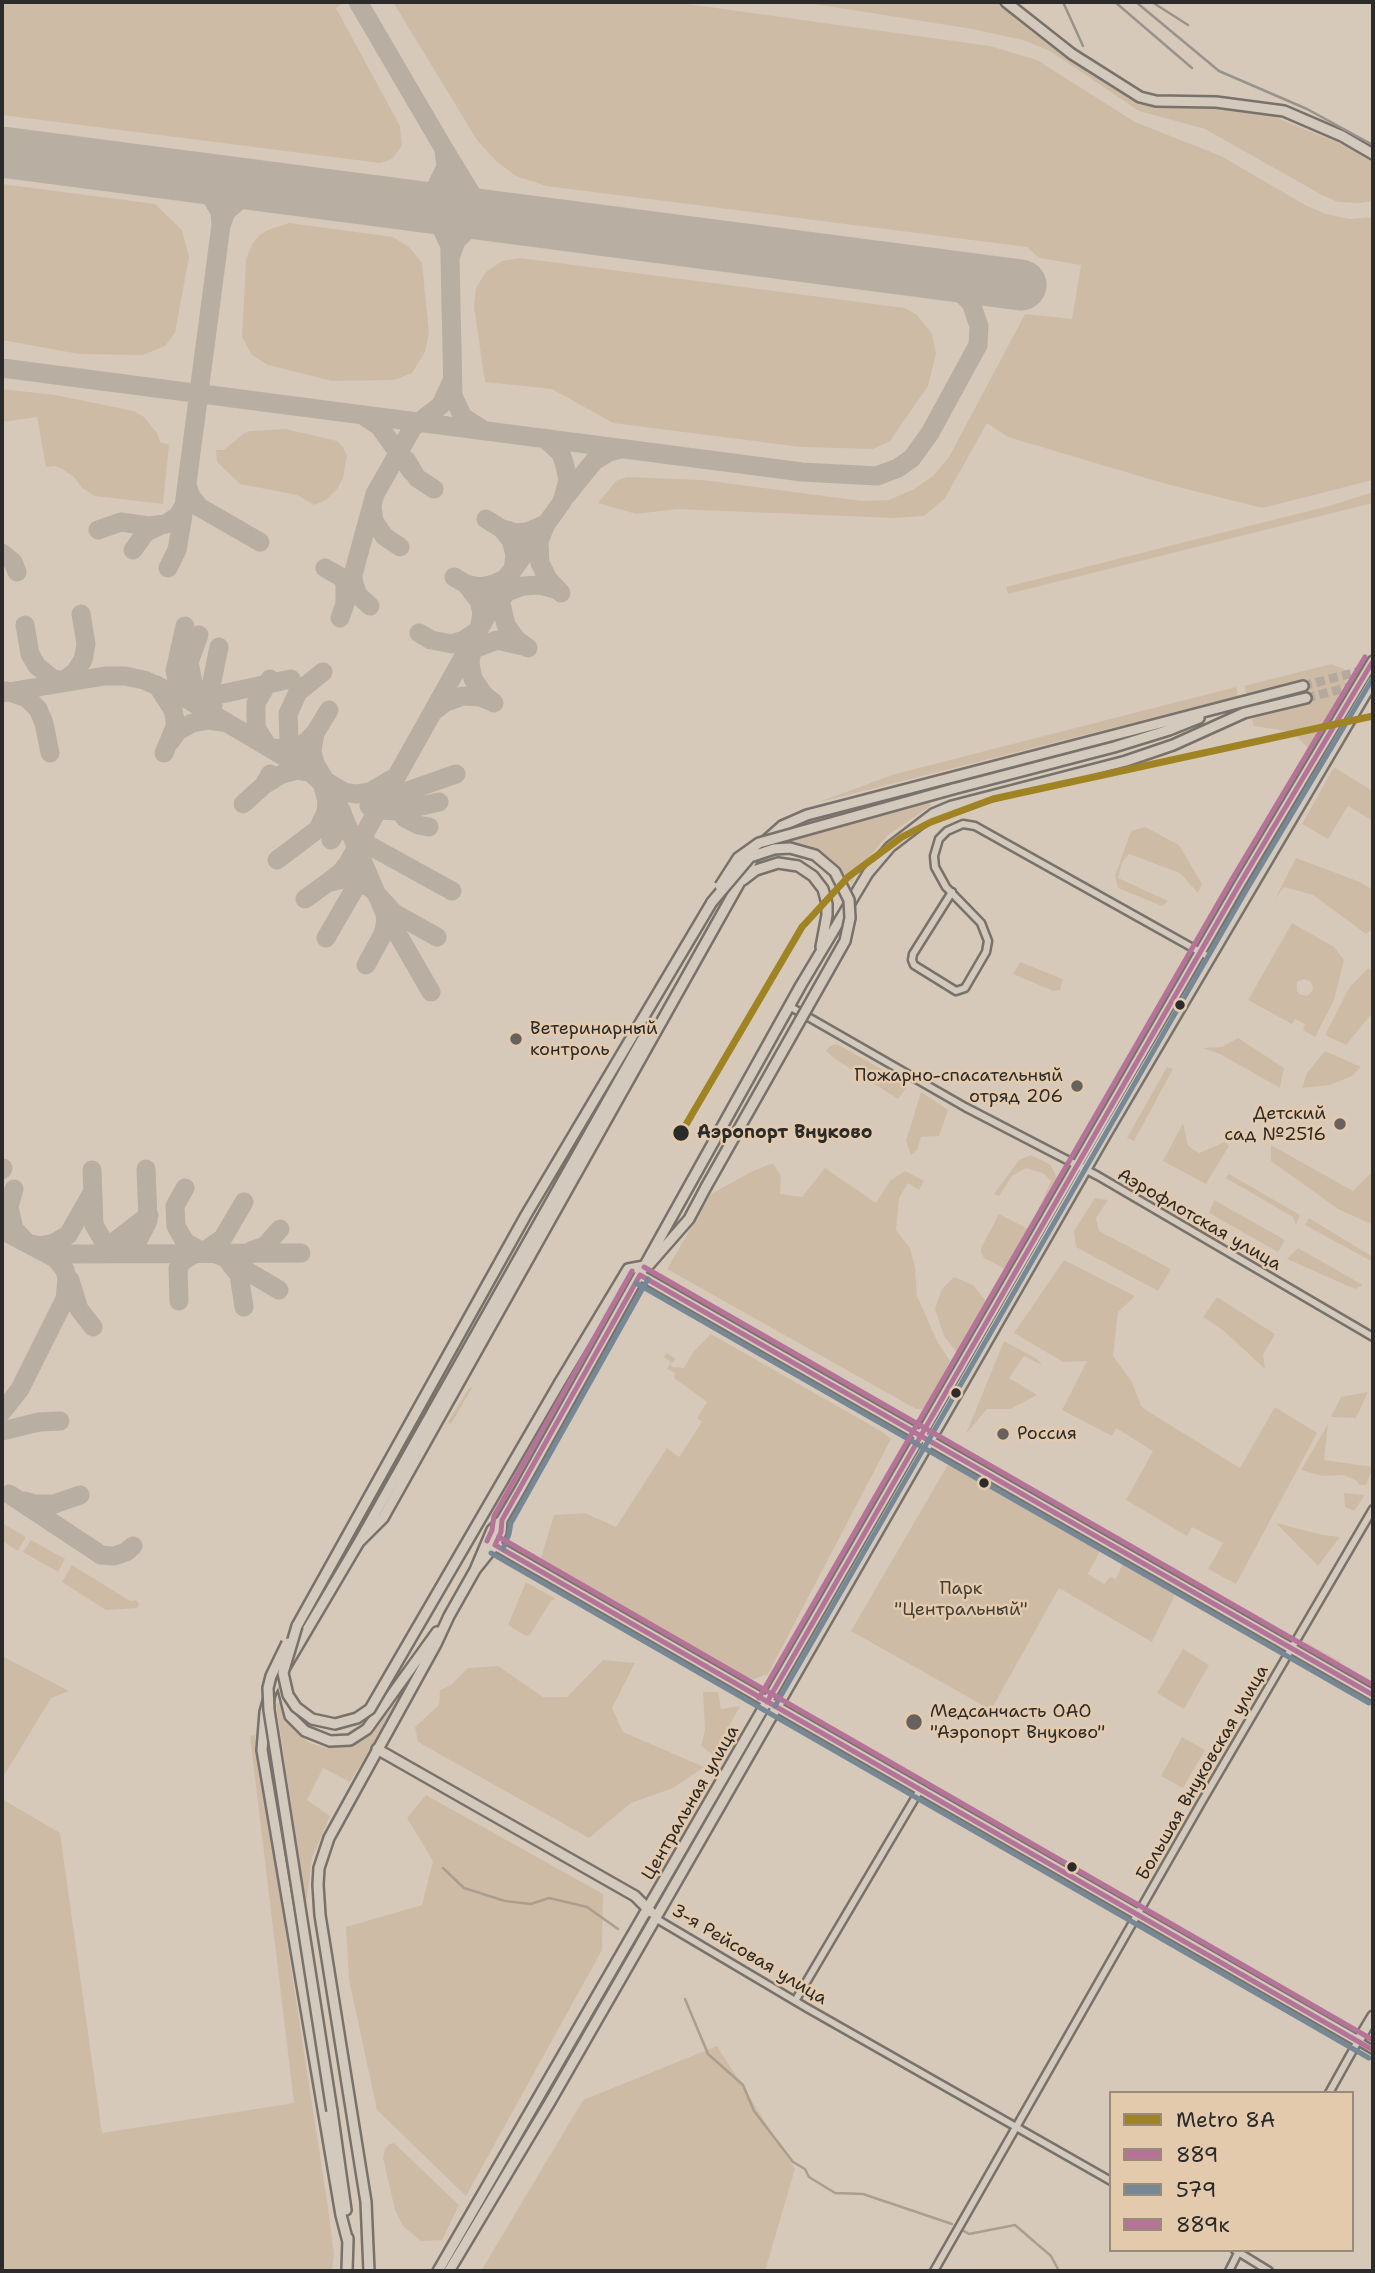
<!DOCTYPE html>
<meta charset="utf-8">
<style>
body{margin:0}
#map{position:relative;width:1375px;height:2273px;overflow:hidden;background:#d7c9b9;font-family:"Shantell Sans",sans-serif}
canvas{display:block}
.frame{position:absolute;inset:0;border:4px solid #2b2b2b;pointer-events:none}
.legend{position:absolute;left:1109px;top:2091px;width:245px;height:161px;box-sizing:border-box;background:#e4caac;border:2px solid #9a8a78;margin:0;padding:9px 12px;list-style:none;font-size:21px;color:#2b2b2b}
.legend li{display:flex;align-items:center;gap:14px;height:35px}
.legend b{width:35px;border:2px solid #9a8a78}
</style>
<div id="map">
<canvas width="1375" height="2273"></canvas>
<div class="frame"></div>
<ul class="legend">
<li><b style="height:9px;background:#a08423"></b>Metro 8А</li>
<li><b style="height:9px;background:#b57398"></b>889</li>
<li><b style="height:9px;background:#768895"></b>579</li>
<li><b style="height:9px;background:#b57398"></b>889к</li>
</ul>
</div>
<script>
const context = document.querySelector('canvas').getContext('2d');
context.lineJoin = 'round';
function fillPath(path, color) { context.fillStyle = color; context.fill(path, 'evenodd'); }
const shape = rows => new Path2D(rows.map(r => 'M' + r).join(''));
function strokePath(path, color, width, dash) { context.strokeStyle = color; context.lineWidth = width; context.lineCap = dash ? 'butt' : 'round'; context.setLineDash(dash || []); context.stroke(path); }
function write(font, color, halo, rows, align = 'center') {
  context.font = font + ' "Shantell Sans",sans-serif'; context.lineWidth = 5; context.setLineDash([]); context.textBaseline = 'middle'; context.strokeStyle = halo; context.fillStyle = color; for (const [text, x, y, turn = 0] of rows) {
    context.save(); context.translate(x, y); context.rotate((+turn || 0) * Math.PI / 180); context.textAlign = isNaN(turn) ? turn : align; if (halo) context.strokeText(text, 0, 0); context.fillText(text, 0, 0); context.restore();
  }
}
fillPath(shape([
 [2,2,344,2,336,8,400,126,402,146,392,159,380,163,2,115],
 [393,2,673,2,990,46,1037,60,1135,122,1221,156,1305,205,1326,214,1350,219,1373,217,1373,480,1262,508,1166,484,1008,437,987,423,945,498,924,516,894,518,677,509,636,514,598,503,616,481,627,477,703,480,862,501,889,500,914,489,933,476,949,457,1025,314,1072,319,1081,265,1039,258,1027,247,546,186,516,176,496,161,477,140],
 [802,2,998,2,1068,54,1136,98,1265,113,1358,151,1373,160,1373,201,1360,203,1338,202,1322,195,1205,129,1139,111,1050,51,1023,40,972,29],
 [2,184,155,204,182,230,189,257,175,333,165,346,143,355,79,354,2,340],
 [289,223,393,237,409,247,422,263,429,333,425,352,412,373,394,380,332,381,268,365,252,355,242,337,246,260,252,244,260,235,268,230],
 [520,258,905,308,917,315,932,334,936,354,928,386,890,441,873,449,801,447,613,423,552,389,485,382,474,307,476,288,486,272,502,261],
 [2,389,55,395,134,411,144,417,157,433,160,442,169,445,163,504,95,496,82,488,74,477,62,469,55,466,46,467,37,417,2,422],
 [286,429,337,441,343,447,347,456,343,478,337,489,326,500,314,505,297,495,240,484,217,462,216,450,224,450,243,434,249,431],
 [1373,492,1373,503,1008,594,1006,587,1329,506],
 [1331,664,1344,669,1349,676,1310,750,1292,732,1254,726,1252,719,1307,704,1302,682,1247,695,1244,686],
 [1236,687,1238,696,816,803,895,774],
 [1334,767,1373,791,1373,821,1348,806,1328,839,1302,824],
 [929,803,932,805,888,835,856,872,852,885,840,867,822,853,810,846,788,841],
 [1145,827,1179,845,1202,884,1198,893,1180,873,1129,854,1122,862,1118,878,1168,901,1162,906,1118,888,1115,876,1131,831],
 [1296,858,1360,882,1373,890,1373,929,1366,934,1313,895,1284,887,1275,899],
 [1292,923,1334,947,1344,960,1334,1000,1315,1037,1303,1030,1305,1024,1295,1019,1292,1024,1248,1000],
 [1303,979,1310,981,1313,987,1312,991,1307,996,1299,994,1297,990,1297,982],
 [1020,962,1063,979,1060,990,1053,991,1013,974],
 [1368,968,1373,971,1373,1012,1346,1045,1325,1035,1349,988],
 [1238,1038,1284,1068,1280,1088,1220,1054,1203,1048,1222,1047],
 [837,1044,904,1082,906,1088,898,1099,835,1059,826,1051,830,1046],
 [1325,1051,1361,1067,1352,1076,1330,1085,1302,1088,1307,1073],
 [1167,1067,1173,1069,1134,1141,1127,1138],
 [921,1092,948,1110,939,1136,921,1137,917,1150,911,1155,906,1141],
 [1183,1123,1188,1146,1199,1153,1225,1142,1229,1146,1206,1184,1163,1161],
 [1271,1145,1353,1191,1373,1171,1373,1225,1338,1209,1271,1161],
 [1031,1155,1051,1165,1058,1181,1040,1215,1037,1213,1051,1181,1043,1173,1026,1168,1012,1176,999,1196,994,1194,1019,1160],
 [773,1163,781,1176,780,1194,802,1197,825,1168,876,1203,890,1181,905,1171,924,1181,919,1190,908,1183,899,1198,896,1230,910,1248,915,1267,917,1296,938,1343,950,1361,926,1409,916,1409,667,1269,711,1194,753,1171],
 [1229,1174,1300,1215,1296,1225,1293,1217,1226,1178],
 [1095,1198,1108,1200,1096,1218,1099,1231,1171,1269,1158,1291,1076,1247,1074,1231],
 [1214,1200,1285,1240,1278,1252,1209,1213],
 [999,1214,1028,1229,1007,1270,984,1258,981,1253,981,1248],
 [1309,1218,1373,1257,1373,1262,1305,1225],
 [1298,1248,1363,1285,1355,1289,1287,1259],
 [1064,1260,1135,1296,1118,1312,1113,1356,1132,1382,1141,1406,1149,1412,1240,1468,1275,1407,1317,1433,1236,1584,1208,1569,1223,1543,1192,1527,1187,1536,1126,1500,1153,1451,1116,1428,1112,1436,1062,1410,1087,1361,1063,1362,1014,1333],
 [954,1277,973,1285,986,1301,978,1320,958,1354,944,1336,935,1309,942,1289],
 [1217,1297,1275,1334,1263,1355,1265,1369,1223,1330,1203,1317],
 [711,1334,881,1431,891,1439,768,1674,751,1680,541,1558,554,1515,585,1513,616,1527,667,1448,679,1457,702,1422,697,1418,707,1402,674,1378,675,1373,667,1369,671,1362,664,1357,667,1353,676,1359,671,1364,672,1367,684,1368,693,1352],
 [1004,1341,1037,1359,1042,1365,1024,1356,1009,1378,1037,1395,1010,1409,987,1409,966,1434],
 [469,1388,472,1388,451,1424,448,1423,444,1428],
 [1368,1392,1356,1418,1331,1417,1341,1397],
 [1328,1424,1324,1460,1373,1467,1366,1485,1359,1485,1357,1481,1344,1475,1322,1476,1301,1470],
 [950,1461,1100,1551,1088,1574,1104,1584,1110,1577,1116,1579,1123,1563,1175,1595,1152,1642,1059,1588,991,1710,851,1631],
 [1344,1493,1365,1495,1354,1511,1345,1507],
 [2,1523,26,1537,18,1551,2,1541],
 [1276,1523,1323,1535,1340,1537,1318,1566],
 [31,1540,65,1559,58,1572,23,1552],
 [72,1565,130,1601,136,1600,139,1604,137,1608,106,1610,62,1582],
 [526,1582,556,1599,551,1601,530,1635,526,1636,508,1625],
 [1305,1642,1340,1661,1340,1663,1333,1667,1302,1651,1301,1646],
 [1183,1649,1209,1665,1184,1709,1157,1693],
 [2,1656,69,1691,51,1698,2,1779],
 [603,1660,635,1663,612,1708,623,1732,704,1767,673,1788,631,1803,589,1838,418,1742,415,1727,439,1705,440,1690,451,1685,468,1668,498,1666,543,1697,567,1697],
 [703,1692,718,1692,721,1709,740,1706,713,1755,701,1746,705,1730],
 [280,1702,287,1720,294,1730,310,1743,327,1748,351,1746,366,1738,393,1704,397,1705,350,1782,323,1768,307,1800,330,1816,312,1858,306,1905,276,1704],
 [255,1735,328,2207,334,2254,332,2271,2,2271,2,1799,60,1833,102,2133,294,2103,250,1736],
 [1182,1737,1205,1750,1183,1788,1161,1776],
 [426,1795,603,1894,602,1950,466,2196,377,2110,349,1980,346,1927,422,1905,433,1861,407,1818],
 [717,2046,795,2169,765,2271,481,2271,583,2100],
 [394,2143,459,2205,442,2240,421,2241,403,2226,395,2210,383,2158,385,2149,389,2144]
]), '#cebba6');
strokePath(shape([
 [443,1868,464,1888,505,1901,531,1904,549,1898,587,1907,618,1929],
 [685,1999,708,2054,743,2085,754,2111,793,2162,805,2169,809,2177,835,2193,863,2194,952,2224],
 [964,2231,969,2234,1015,2225,1051,2256,1059,2271]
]), '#ac9e8c', 2.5);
strokePath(shape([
 [358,2,444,149,448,164,453,396,463,417,480,428],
 [181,176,202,186,209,193,220,212,221,225,226,212,243,197,251,192,273,189],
 [401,205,425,198,436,187,446,167,444,149,472,195,495,218],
 [401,205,421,210,429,216,442,229,449,244],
 [451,255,456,241,468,229,483,220,495,218],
 [2,368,802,472,877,476,898,468,912,458,930,433,978,345,979,326,971,303,951,283,930,274],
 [364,416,379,426,412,472],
 [407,461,417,478,434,489],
 [187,484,190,495,199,507,260,542],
 [566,496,594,461,609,452,621,449],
 [372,507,374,521,384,536,400,547],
 [502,529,516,533,527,532,546,524,539,541,540,563,548,579,561,593],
 [98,530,121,522,149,526,166,524,178,516,183,507],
 [133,550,146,532,159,526],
 [2,553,13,562,17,572],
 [168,568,177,550,182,521,221,225],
 [325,568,341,577,345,583,345,604,340,618],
 [353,577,354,584,358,595,370,606],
 [466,584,480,587,494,584,505,579,513,569,515,555,511,540,502,529,486,519],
 [503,592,501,603,506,625,517,640,528,648],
 [497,601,509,591,523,586,540,585,557,590],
 [345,604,375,494,413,427,441,405,451,383],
 [25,625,30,654,37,666,53,679,66,681],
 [185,626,175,671,180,691,187,699,198,699,291,679],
 [419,633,431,640,452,644,464,640,479,630,482,613,479,601,466,584,454,577],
 [199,635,189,662,194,688,203,708],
 [472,647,470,664,473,679,484,695,494,703],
 [467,655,476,648,497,640,523,646],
 [270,679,256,703,256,728,265,742,270,748,291,749,305,743,315,733],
 [61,683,75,672,83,660,86,644,81,614],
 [157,685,173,710,175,720,175,727,164,753],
 [7,691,27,698,38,709,44,723,50,753],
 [2,693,105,676,125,676,144,680,187,699,344,792,356,794,370,792,392,779],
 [213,706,210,691,219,647],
 [434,711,446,702,463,696,480,697,490,701],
 [170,742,178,731,192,723,209,720,222,722],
 [298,759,289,739,288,714,298,692,323,672],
 [325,780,315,764,312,751,315,733,329,710],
 [329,783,383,909,431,992],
 [264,785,282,774,297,770,310,772,322,783,327,801,326,812,318,829,277,860],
 [243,804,264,785,270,774],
 [395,805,405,818,418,825,429,827],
 [369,806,379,810,399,811,439,802],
 [381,809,402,793,456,774],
 [352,833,365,843,452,891],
 [331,840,340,826,342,812],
 [327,883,341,872,348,863,510,574,562,502,568,480,564,462,560,452,544,438],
 [305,899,327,883,346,878,353,879,371,888,394,913,437,937],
 [326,938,359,881,362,871],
 [366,965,383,934,386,921,384,910],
 [2,1170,3,1168],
 [92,1170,94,1225,104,1242,119,1253,136,1244,148,1221,146,1169],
 [185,1188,175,1206,176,1226,185,1242,203,1252,223,1238,244,1202],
 [14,1189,9,1207,14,1229,27,1243,40,1246,54,1243,68,1235,92,1193],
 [2,1230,55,1258,65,1270,67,1279,65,1299,20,1389,2,1412],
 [251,1251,265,1246,280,1229],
 [46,1252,57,1254,301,1253],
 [101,1252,149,1215],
 [213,1253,226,1258,239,1275,244,1307],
 [230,1261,279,1290],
 [70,1280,79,1309,93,1327],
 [179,1301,178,1268,183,1261,197,1252],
 [2,1431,39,1422,60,1421],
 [9,1494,101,1555,114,1556,126,1552,133,1546],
 [25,1501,35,1504,54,1504,80,1495]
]), '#b8aea2', 19);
strokePath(shape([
 [2,152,1021,285]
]), '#b8aea2', 51);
strokePath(shape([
 [1303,686,1372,668],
 [1306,698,1362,684]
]), '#b5a99d', 9, [9, 4.5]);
const street = shape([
 [952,892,913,954,912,960,914,965,956,991,965,988,986,952,988,941,981,923,946,887,935,867,934,856,939,839,947,831,963,824,975,826,1209,957],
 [789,1006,965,1107,1098,1176,1373,1337],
 [655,1918,807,2008,1111,2181],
 [795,2001,921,1788],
 [1329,2093,1358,2041,1373,2050],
 [1235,2250,1269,2271],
 [934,2271,1201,1803,1373,1509],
 [1229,2271,1239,2251]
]);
const secondary = shape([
 [1006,2,1072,54,1140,97,1156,101,1216,102,1284,111,1342,136,1373,154],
 [953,789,1114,747,1169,730,1199,718],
 [763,843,782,826,807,815,1303,686],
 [743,880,756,870,778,863,798,866,813,876,823,889,827,904,827,915,821,947],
 [648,1266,689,1219,706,1187],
 [640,1275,1373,1695],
 [560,1382,628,1269,644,1266],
 [359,1542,383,1518,755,855],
 [495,1545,1358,2041,1373,2016],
 [475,1570,492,1530,502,1520,519,1491,801,985,868,873,890,847,933,814,952,806,1126,761,1173,745,1244,713,1306,698],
 [297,1626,526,1215,712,902],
 [283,1688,290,1716,305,1731,330,1741,350,1740,367,1729,437,1632],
 [377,1749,635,1896,651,1912],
 [332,2111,346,2210],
 [348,2242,341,2215,262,1750,265,1712,271,1691,284,1669,359,1542,642,1040,653,1028],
 [347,2271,348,2238],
 [369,2271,366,2202,320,1915,318,1885,319,1868,329,1838,436,1644,449,1616,475,1570,495,1545,501,1532,502,1520],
 [438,2271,1239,885,1373,661],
 [449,2271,550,2102,1106,1134,1373,681]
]);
strokePath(street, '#78726b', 11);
strokePath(secondary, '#78726b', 14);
strokePath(street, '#d3c9bd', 6);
strokePath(secondary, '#d3c9bd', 9);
strokePath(shape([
 [1063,2,1083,46],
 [1115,2,1192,68],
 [1136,2,1219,71,1307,109,1373,145],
 [1152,2,1188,25]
]), '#9a938b', 2.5);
const secondaryBridge = shape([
 [720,886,738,858,759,843,953,789],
 [706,1187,845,941,850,918,849,900,835,872,815,855,790,848,774,849,750,857,712,902],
 [297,1626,283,1673,288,1695,296,1707,312,1719,335,1724,357,1718,370,1709,560,1382],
 [287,1643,271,1676,268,1688,269,1710,332,2111]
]);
strokePath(secondaryBridge, '#78726b', 14, []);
strokePath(secondaryBridge, '#d3c9bd', 9);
strokePath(shape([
 [640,1275,1373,1695],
 [495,1545,1373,2050],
 [495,1545,501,1532,502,1520,640,1275],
 [767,1702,1239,885,1373,661]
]), '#b57398', 5);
strokePath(shape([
 [636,1283,1369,1703],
 [503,1549,509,1534,511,1523,648,1279],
 [491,1553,1369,2058],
 [775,1706,1247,889,1373,678]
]), '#768895', 5);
strokePath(shape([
 [644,1267,1373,1685],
 [499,1537,1373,2040],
 [487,1541,492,1530,494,1516,632,1271],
 [759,1698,1231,881,1365,657]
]), '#b57398', 5);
strokePath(shape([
 [681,1133,802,927,848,877,902,837,931,822,993,799,1373,716]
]), '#a08423', 7);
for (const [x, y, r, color] of [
 [1180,1005,6,"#2b2b2b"],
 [516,1039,7,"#67625d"],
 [1077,1086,7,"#67625d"],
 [1340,1124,7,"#67625d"],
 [681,1133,9,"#2b2b2b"],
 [956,1393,6,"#2b2b2b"],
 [1003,1434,7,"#67625d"],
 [984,1483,6,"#2b2b2b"],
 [914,1722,9,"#67625d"],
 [1072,1867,6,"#2b2b2b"]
]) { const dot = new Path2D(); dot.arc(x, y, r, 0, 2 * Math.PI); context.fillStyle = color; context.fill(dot); strokePath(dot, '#e4caac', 2.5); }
write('18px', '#2b2b2b', '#e4caac', [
 ["Ветеринарный",530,1029],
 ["контроль",530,1050],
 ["Пожарно-спасательный",1063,1076,"right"],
 ["отряд 206",1063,1097,"right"],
 ["Детский",1326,1114,"right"],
 ["сад №2516",1326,1135,"right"],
 ["Россия",1017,1434],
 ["Медсанчасть ОАО",930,1712],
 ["\"Аэропорт Внуково\"",930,1733]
], 'left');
write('bold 18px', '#2b2b2b', '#e4caac', [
 ["Аэропорт Внуково",697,1133]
], 'left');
write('18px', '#2b2b2b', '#e4caac', [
 ["Аэрофлотская улица",1199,1220,30],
 ["Большая Внуковская улица",1203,1773,-60],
 ["Центральная улица",691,1803,-60],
 ["3-я Рейсовая улица",749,1955,31]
]);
write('18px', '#423f3b', '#e4caac', [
 ["Парк",961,1589],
 ["\"Центральный\"",961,1610]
]);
</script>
